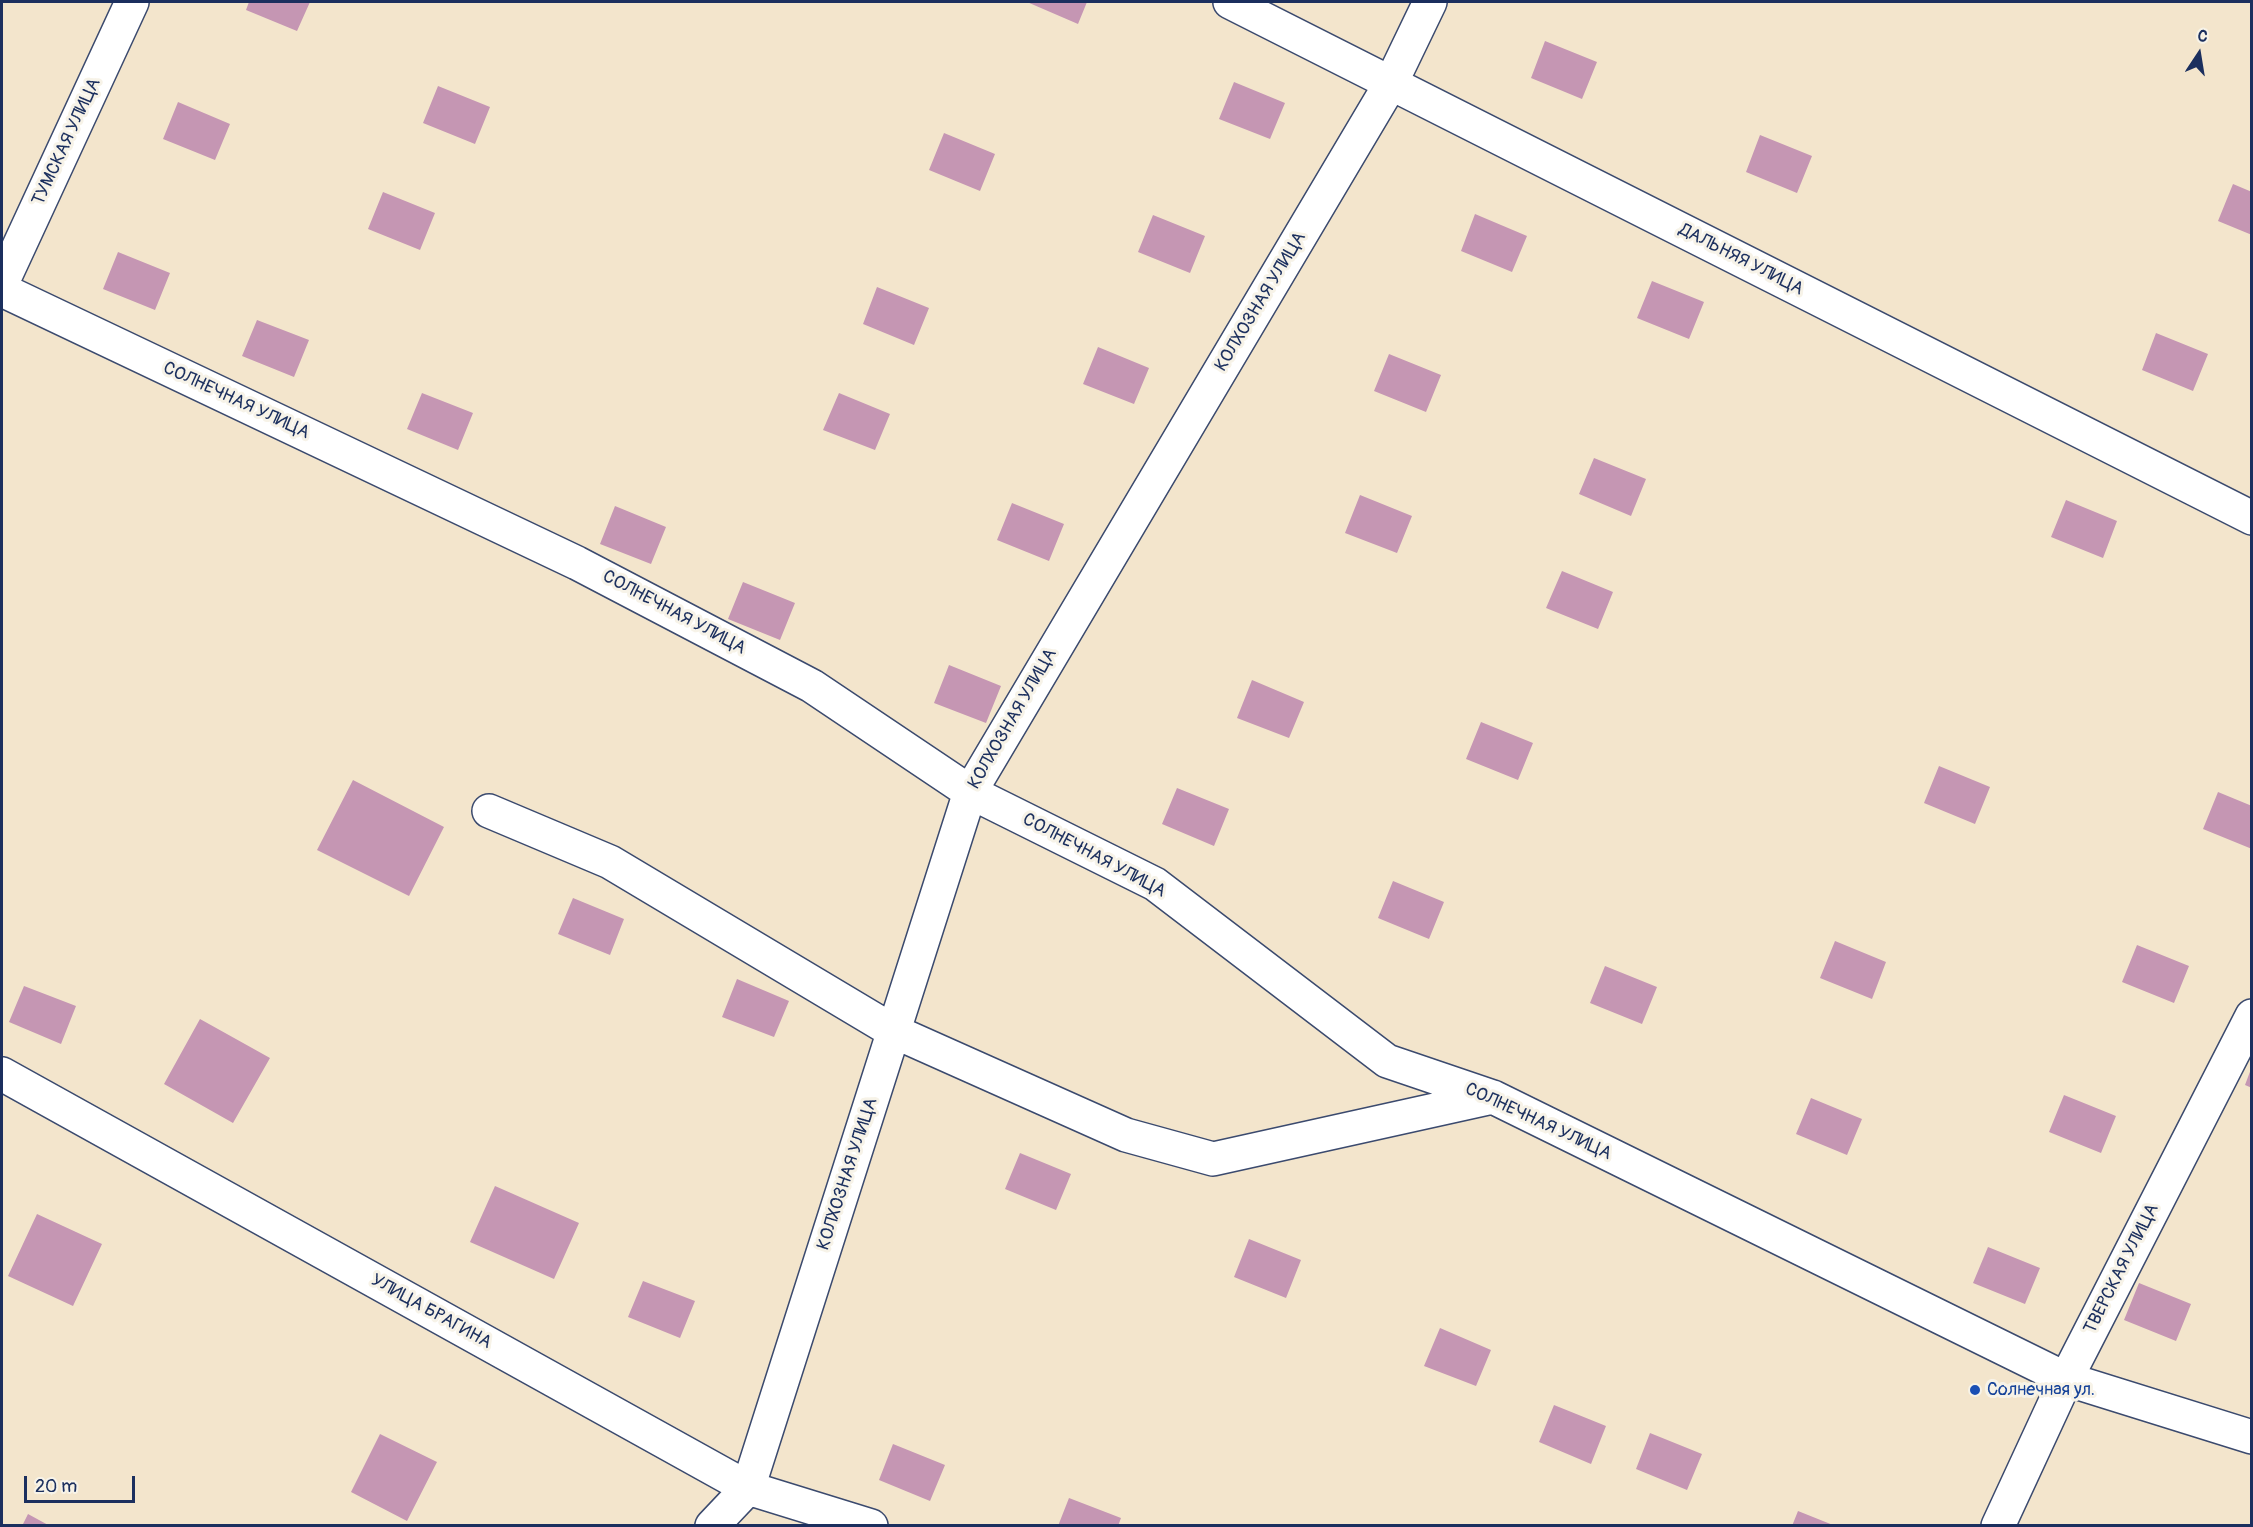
<!DOCTYPE html>
<meta charset="utf-8">
<style>
body{margin:0}
#map{position:relative;width:2253px;height:1527px;overflow:hidden;background:#f3e5cc;font-family:Pangolin,sans-serif}
canvas{display:block}
.frame{position:absolute;inset:0;border:3px solid #1b2f5e;pointer-events:none}
.north{position:absolute;left:2169px;top:24px;width:60px;height:60px;-webkit-text-stroke:4px #f7f3e8;paint-order:stroke;rotate:12deg;font-size:16px;font-weight:700;line-height:24px;text-align:center;color:#1b2f5e}
.north::after{content:'';display:block;margin:auto;width:21px;height:27px;background:#1b2f5e;clip-path:polygon(50% 0,100% 100%,50% 72%,0 100%)}
.scale{position:absolute;left:24px;top:1476px;width:111px;height:27px;box-sizing:border-box;border:3px solid #1b2f5e;border-top:0;padding-left:8px;font-size:18px;line-height:21px;white-space:nowrap;color:#1b2f5e;-webkit-text-stroke:4px #f7f3e8;paint-order:stroke}
</style>
<div id="map">
<canvas width="2253" height="1527"></canvas>
<div class="frame"></div>
<div class="north">С</div>
<div class="scale">20 m</div>
</div>
<script>
const ctx = document.querySelector('canvas').getContext('2d');
ctx.lineJoin = 'round';
function fill(path, color) { ctx.fillStyle = color; ctx.fill(path, 'evenodd'); }
const toPath = rows => new Path2D(rows.map(r => 'M' + r).join(''));
function stroke(path, color, width, dash) { ctx.strokeStyle = color; ctx.lineWidth = width; ctx.lineCap = dash ? 'butt' : 'round'; ctx.setLineDash(dash || []); ctx.stroke(path); }
function label(font, color, halo, rows, align = 'center') {
  ctx.font = font + ' Pangolin,sans-serif'; ctx.lineWidth = 6; ctx.setLineDash([]); ctx.textBaseline = 'middle'; ctx.strokeStyle = halo; ctx.fillStyle = color; for (const [text, x, y, turn = 0] of rows) {
    ctx.save(); ctx.translate(x, y); ctx.rotate((+turn || 0) * Math.PI / 180); ctx.textAlign = isNaN(turn) ? turn : align; if (halo) ctx.strokeText(text, 0, 0); ctx.fillText(text, 0, 0); ctx.restore();
  }
}
fill(toPath([
 [249,2,310,2,297,31,246,10],
 [1027,2,1087,2,1078,24],
 [1545,41,1597,62,1582,99,1531,78],
 [1234,82,1285,103,1270,139,1219,119],
 [438,86,490,107,475,144,423,123],
 [178,102,230,124,215,160,163,139],
 [944,133,995,154,980,191,929,170],
 [1760,135,1812,156,1797,193,1746,172],
 [2233,184,2252,192,2252,235,2218,221],
 [383,192,435,213,420,250,368,229],
 [1475,214,1527,236,1512,272,1461,251],
 [1153,215,1205,236,1190,273,1138,252],
 [118,252,170,273,155,310,103,289],
 [1652,281,1704,302,1689,339,1637,318],
 [877,287,929,308,914,345,863,324],
 [257,320,309,340,294,377,242,356],
 [2156,333,2208,354,2193,391,2142,370],
 [1098,347,1149,368,1134,404,1083,384],
 [1389,354,1441,375,1426,412,1374,391],
 [422,393,473,413,458,450,407,429],
 [839,393,890,414,875,450,823,430],
 [1594,458,1646,479,1631,516,1579,494],
 [1360,495,1412,516,1397,553,1345,533],
 [2066,500,2117,521,2103,558,2051,537],
 [1012,503,1064,524,1049,561,997,540],
 [615,506,666,527,651,564,600,544],
 [1562,571,1613,592,1598,629,1546,608],
 [743,582,795,603,780,640,728,619],
 [949,665,1001,686,986,723,934,703],
 [1252,680,1304,702,1289,738,1237,718],
 [1481,722,1533,743,1518,780,1466,759],
 [1939,766,1990,787,1975,824,1924,803],
 [353,780,444,827,409,896,317,850],
 [1177,788,1229,809,1214,846,1162,824],
 [2218,792,2252,806,2252,849,2203,829],
 [1393,881,1444,902,1429,939,1378,918],
 [573,898,624,919,610,955,558,934],
 [1835,941,1886,962,1872,999,1820,978],
 [2137,945,2189,966,2174,1003,2122,982],
 [1605,966,1657,987,1642,1024,1590,1003],
 [737,979,789,1001,774,1037,722,1017],
 [24,986,76,1006,61,1044,9,1022],
 [200,1019,270,1058,233,1123,164,1084],
 [2251,1069,2252,1069,2252,1088,2245,1085],
 [2064,1095,2116,1116,2101,1153,2049,1132],
 [1811,1098,1862,1119,1847,1155,1796,1134],
 [1020,1153,1071,1174,1056,1210,1005,1189],
 [495,1186,579,1223,554,1279,470,1242],
 [37,1214,102,1244,73,1306,8,1276],
 [1249,1239,1301,1260,1286,1298,1234,1277],
 [1988,1247,2040,1268,2025,1304,1973,1283],
 [643,1281,695,1301,680,1338,628,1317],
 [2139,1283,2191,1304,2176,1341,2124,1320],
 [1440,1328,1491,1350,1476,1386,1424,1366],
 [1554,1405,1606,1426,1591,1464,1539,1442],
 [1650,1433,1702,1454,1687,1490,1636,1469],
 [380,1434,437,1462,407,1521,351,1492],
 [893,1444,945,1465,930,1501,879,1480],
 [1069,1498,1121,1518,1118,1526,1058,1526],
 [1798,1511,1833,1525,1833,1526,1792,1526],
 [28,1514,50,1526,22,1526]
]), '#c596b3');
const street = toPath([
 [1230,2,2252,518],
 [2,283,132,2],
 [2,290,577,563,812,686,970,792,1155,884,1387,1061,1493,1097,2066,1379,2252,1437],
 [489,811,610,862,893,1031,1126,1135,1213,1159,1493,1097],
 [2,1074,748,1488,871,1526],
 [712,1526,748,1488,970,792,1391,83,1430,2],
 [1998,1526,2066,1379,2252,1016]
]);
stroke(street, '#3b4a6e', 36);
stroke(street, '#fff', 33);
for (const [x, y, r, color] of [
 [1975,1390,6,"#1a4fb4"]
]) { const dot = new Path2D(); dot.arc(x, y, r, 0, 2 * Math.PI); ctx.fillStyle = color; ctx.fill(dot); stroke(dot, '#f7f3e8', 2); }
label('18px', '#1b2f5e', '#f7f3e8', [
 ["ТУМСКАЯ УЛИЦА",67,142,-65],
 ["ДАЛЬНЯЯ УЛИЦА",1741,260,27],
 ["КОЛХОЗНАЯ УЛИЦА",1261,302,-59],
 ["СОЛНЕЧНАЯ УЛИЦА",236,401,25],
 ["СОЛНЕЧНАЯ УЛИЦА",674,613,28],
 ["КОЛХОЗНАЯ УЛИЦА",1013,719,-60],
 ["СОЛНЕЧНАЯ УЛИЦА",1094,856,28],
 ["СОЛНЕЧНАЯ УЛИЦА",1538,1122,25],
 ["КОЛХОЗНАЯ УЛИЦА",848,1174,-72],
 ["ТВЕРСКАЯ УЛИЦА",2122,1269,-63],
 ["УЛИЦА БРАГИНА",431,1312,29]
]);
label('18px', '#164399', '#f7f3e8', [
 ["Солнечная ул.",1987,1390]
], 'left');
</script>
